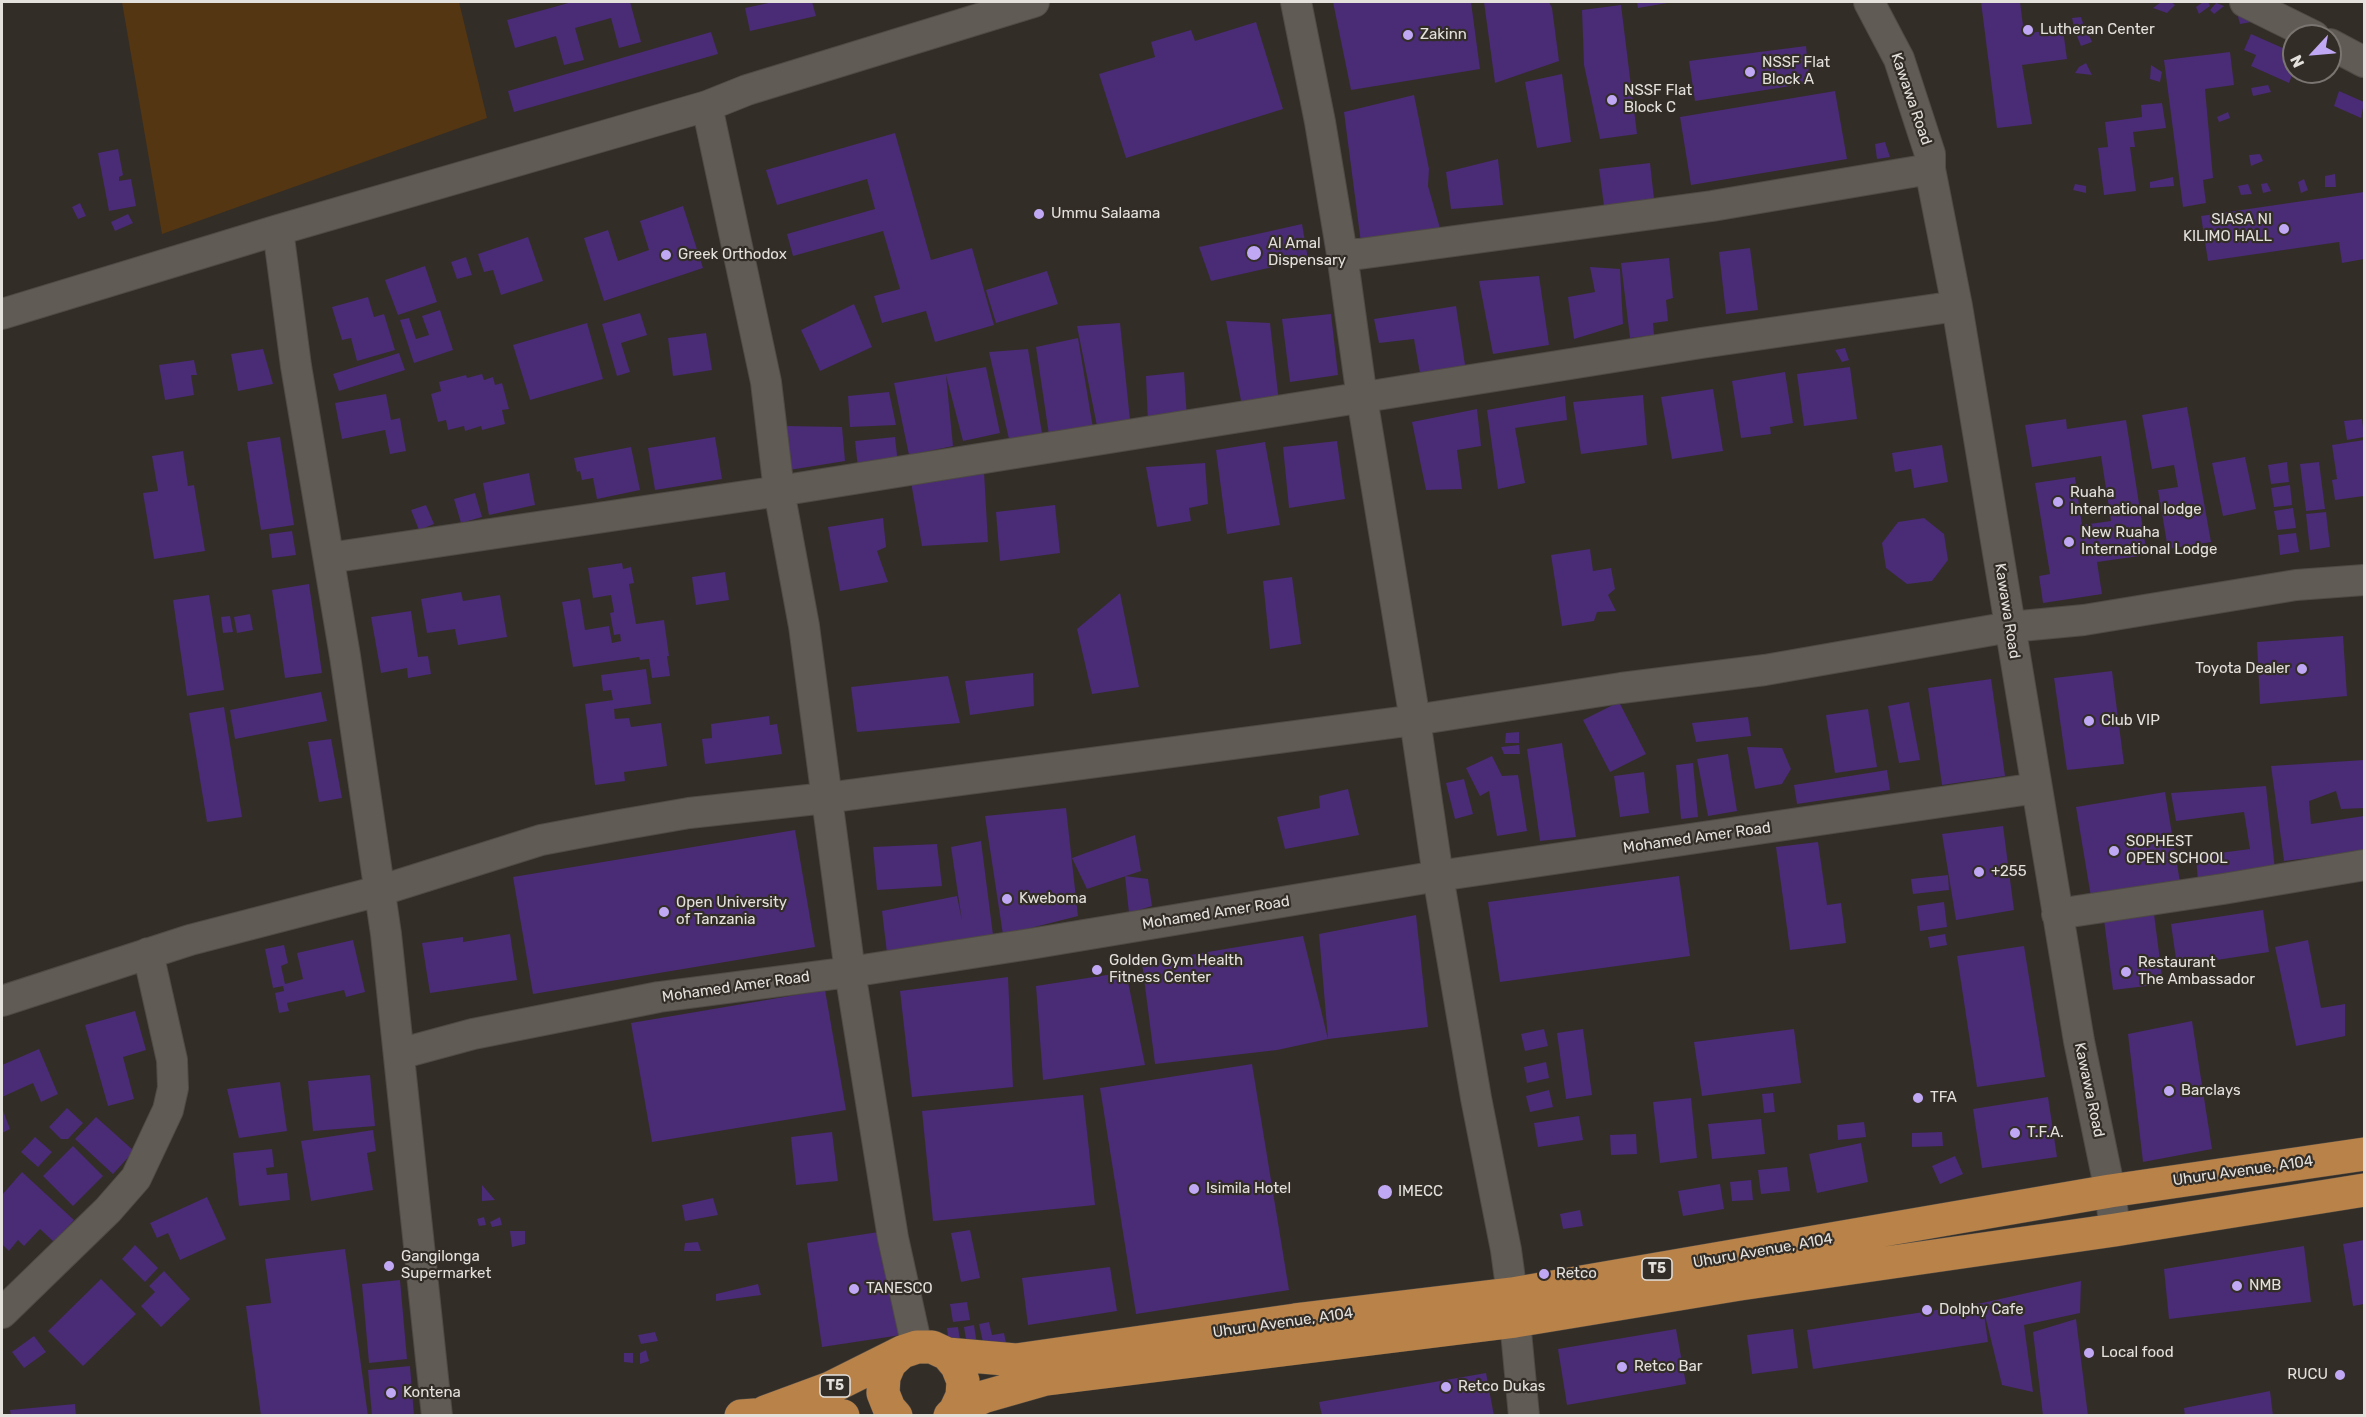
<!DOCTYPE html>
<style>
body{margin:0}
#map{position:relative;width:2366px;height:1417px;overflow:hidden;background:#332d27;font-family:Rubik,sans-serif}
canvas{display:block}
.frame{position:absolute;inset:0;border:3px solid #e4e1dd;pointer-events:none}
.north{position:absolute;left:2282px;top:24px;width:60px;height:60px;box-sizing:border-box;background:#332d27;border:2px solid #7a7570;border-radius:50%;rotate:244deg;font-size:16px;font-weight:700;line-height:24px;text-align:center;color:#e4e1dd}
.north::after{content:'';display:block;margin:auto;width:21px;height:27px;background:#c0a8f4;clip-path:polygon(50% 0,100% 100%,50% 72%,0 100%)}
</style>
<div id="map">
<canvas width="2366" height="1417"></canvas>
<div class="frame"></div>
<div class="north">N</div>
</div>
<script>
const ctx = document.querySelector('canvas').getContext('2d');
ctx.lineJoin = 'round';
function fill(path, color) { ctx.fillStyle = color; ctx.fill(path, 'evenodd'); }
const toPath = rows => new Path2D(rows.map(r => 'M' + r).join(''));
function stroke(path, color, width, dash) { ctx.strokeStyle = color; ctx.lineWidth = width; ctx.lineCap = dash ? 'butt' : 'round'; ctx.setLineDash(dash || []); ctx.stroke(path); }
function label(font, color, halo, rows, align = 'center') {
  ctx.font = font + ' Rubik,sans-serif'; ctx.lineWidth = 4.5; ctx.setLineDash([]); ctx.textBaseline = 'middle'; ctx.strokeStyle = halo; ctx.fillStyle = color; for (const [text, x, y, turn = 0] of rows) {
    ctx.save(); ctx.translate(x, y); ctx.rotate((+turn || 0) * Math.PI / 180); ctx.textAlign = isNaN(turn) ? turn : align; if (halo) ctx.strokeText(text, 0, 0); ctx.fillText(text, 0, 0); ctx.restore();
  }
}
fill(toPath([
 [122,2,459,2,487,118,162,234]
]), '#543613');
fill(toPath([
 [572,2,630,2,641,42,619,48,611,18,575,28,584,60,564,65,556,36,515,48,507,20],
 [773,2,812,2,816,16,750,31,745,8],
 [1333,2,1471,2,1480,69,1351,90],
 [1484,2,1549,2,1552,8,1559,61,1495,83],
 [1637,2,1667,2,1667,3,1638,8],
 [1981,2,2020,2,2024,33,2063,30,2067,59,2022,65,2032,124,1997,128],
 [2161,2,2171,2,2175,5,2167,13,2153,8],
 [2203,2,2208,2,2210,6,2199,14,2196,7],
 [2216,3,2224,6,2214,14,2210,10],
 [1621,5,1637,134,1600,139,1584,65,1582,10],
 [2245,12,2251,22,2240,24,2237,13],
 [2081,17,2085,29,2074,27,2072,18],
 [1256,22,1283,109,1126,158,1099,74,1155,57,1151,42,1191,30,1195,41],
 [2087,30,2092,42,2081,46,2076,34],
 [711,32,718,54,514,112,508,91],
 [2251,34,2294,53,2294,70,2289,83,2251,66,2256,55,2244,50],
 [1806,46,1810,83,1695,101,1689,61],
 [2230,52,2234,85,2205,89,2213,178,2203,180,2206,203,2183,207,2164,60],
 [2086,63,2092,75,2075,73,2079,67],
 [2151,65,2162,72,2160,82,2150,79],
 [1562,74,1571,142,1537,148,1525,82],
 [2268,85,2271,92,2253,96,2251,88],
 [1835,91,1847,159,1691,185,1680,117],
 [2339,91,2364,102,2361,118,2334,106],
 [1414,95,1429,169,1428,186,1442,235,1361,243,1344,112],
 [2162,103,2166,128,2133,132,2135,147,2130,147,2136,191,2104,195,2098,148,2108,147,2105,122,2142,117,2141,105],
 [2228,112,2230,118,2219,122,2217,117],
 [895,133,931,260,972,248,994,325,935,342,926,311,882,323,874,296,900,289,883,231,793,256,787,234,875,209,867,179,777,205,766,170],
 [1885,142,1890,157,1877,159,1875,144],
 [118,149,123,175,119,177,119,181,131,179,136,206,109,211,98,153],
 [2260,154,2263,161,2251,166,2249,155],
 [1498,159,1503,205,1451,209,1446,172],
 [1650,163,1654,199,1604,206,1599,169],
 [2335,174,2336,187,2325,187,2325,176],
 [2173,177,2174,186,2150,188,2150,182],
 [2304,179,2308,190,2301,193,2298,182],
 [2267,183,2271,191,2263,193,2261,184],
 [2075,184,2086,186,2086,193,2073,190],
 [2248,184,2252,194,2241,195,2238,186],
 [2364,192,2364,259,2342,263,2339,242,2208,261,2201,216],
 [80,203,86,216,78,219,72,207],
 [683,206,703,268,604,301,584,238,608,230,618,261,649,250,640,221],
 [128,214,133,223,115,231,111,222],
 [1302,224,1308,259,1211,281,1199,247],
 [528,237,543,281,501,295,493,270,484,272,478,254],
 [1750,248,1758,310,1726,314,1719,252],
 [466,257,472,275,457,279,451,262],
 [1669,258,1673,298,1666,300,1668,321,1653,323,1654,335,1630,338,1621,263],
 [425,266,437,302,398,315,385,280],
 [1590,267,1620,269,1623,324,1574,339,1568,297,1595,292],
 [1047,271,1058,304,996,323,986,290],
 [1539,276,1549,345,1493,354,1479,281],
 [368,297,374,317,384,314,395,350,357,361,351,338,342,340,332,307],
 [854,304,872,347,820,371,801,330],
 [1456,306,1466,371,1421,379,1414,339,1379,343,1374,319],
 [440,310,453,350,414,363,400,320,409,318,416,339,429,335,422,316],
 [640,313,647,335,621,343,630,372,617,376,602,324],
 [1331,314,1338,375,1290,382,1282,319],
 [1226,321,1270,323,1279,402,1242,406],
 [587,323,603,379,530,400,513,345],
 [1120,323,1130,420,1097,426,1077,326],
 [706,333,712,370,673,376,668,338],
 [1078,338,1093,428,1049,435,1036,347],
 [1845,348,1849,360,1842,362,1835,350],
 [263,349,273,384,238,391,231,354],
 [1028,349,1042,433,1009,439,989,352],
 [399,353,405,370,339,391,333,374],
 [194,360,197,375,191,375,194,395,165,400,159,365],
 [986,367,1000,433,963,441,946,375,953,446,909,455,894,383],
 [1850,367,1857,419,1804,426,1797,374],
 [1184,372,1187,418,1148,423,1146,376],
 [1785,372,1793,423,1770,427,1771,434,1741,438,1732,381],
 [482,374,484,380,493,377,495,385,502,383,509,409,502,410,505,424,482,430,481,426,465,431,464,426,448,430,446,420,438,422,431,394,441,391,439,382,466,375,467,378],
 [1713,389,1723,451,1672,459,1661,397],
 [889,392,896,425,850,427,848,396],
 [386,394,391,420,400,418,406,451,390,454,385,430,342,439,335,403],
 [1643,395,1647,445,1581,454,1573,402],
 [1565,396,1567,420,1515,428,1525,483,1498,489,1487,410],
 [2187,407,2211,542,2168,549,2158,490,2178,487,2174,465,2152,469,2142,415],
 [1477,409,1481,446,1457,450,1462,489,1426,490,1412,422],
 [2066,419,2067,429,2126,420,2147,555,2097,562,2102,594,2043,603,2039,576,2050,574,2035,483,2075,477,2082,525,2111,521,2101,456,2032,467,2025,425],
 [2362,419,2364,437,2347,440,2344,421],
 [787,426,842,427,845,461,789,470],
 [280,437,294,525,261,530,247,442],
 [715,437,722,479,655,490,648,448],
 [895,437,898,464,858,468,855,441],
 [2364,440,2364,496,2335,500,2332,480,2337,479,2332,445],
 [1337,441,1345,499,1289,508,1283,447],
 [1265,442,1280,525,1227,534,1216,450],
 [1942,445,1948,482,1914,488,1911,469,1895,472,1892,453],
 [631,447,640,490,597,499,593,478,582,480,580,471,577,472,574,458],
 [183,451,188,486,194,485,205,551,154,559,143,493,158,491,152,456],
 [2245,457,2256,509,2223,516,2212,463],
 [2287,462,2289,482,2271,484,2268,465],
 [2319,462,2325,509,2306,511,2300,464],
 [1205,463,1208,504,1189,508,1191,521,1157,527,1146,467],
 [984,472,988,542,922,546,911,482],
 [529,473,535,505,489,515,483,483],
 [2290,485,2292,505,2274,507,2271,488],
 [475,493,482,517,461,523,454,499],
 [426,505,434,524,419,530,411,510],
 [1055,505,1060,553,1000,561,996,512],
 [2293,508,2296,528,2277,530,2274,511],
 [2326,512,2330,547,2310,550,2306,514],
 [883,518,886,547,877,551,888,582,840,591,828,527],
 [1924,518,1944,534,1948,560,1932,581,1907,584,1886,568,1882,543,1898,522],
 [292,531,296,555,272,558,269,534],
 [2296,533,2299,552,2280,555,2278,535],
 [1590,549,1593,571,1611,568,1615,589,1608,595,1616,611,1597,612,1594,621,1562,626,1551,555],
 [622,563,623,569,631,567,634,583,629,584,636,624,664,620,669,656,667,656,670,676,652,678,649,659,640,660,639,657,573,667,562,602,580,599,585,630,609,626,612,643,621,641,620,634,614,635,610,613,614,612,611,595,593,598,588,568],
 [725,572,729,600,696,605,692,577],
 [1292,577,1301,644,1270,649,1263,581],
 [309,584,322,673,285,678,272,590],
 [461,592,463,601,500,595,507,637,458,645,455,629,427,633,421,599],
 [1120,593,1139,687,1092,694,1077,629],
 [209,595,224,690,187,696,173,600],
 [411,611,418,657,428,656,431,674,408,678,407,668,381,673,371,617],
 [250,614,253,630,237,633,234,617],
 [230,616,233,632,223,633,221,617],
 [2343,636,2347,696,2260,704,2257,642],
 [646,669,651,704,614,709,615,719,629,718,631,727,661,723,667,766,624,772,625,781,595,785,585,704,613,700,611,690,603,691,601,675],
 [2112,671,2124,764,2067,770,2054,678],
 [1033,673,1034,706,970,715,965,681],
 [948,676,960,723,857,732,851,687],
 [1991,679,2005,776,1942,785,1928,688],
 [321,692,327,721,235,739,230,710],
 [1619,702,1646,754,1610,772,1583,720],
 [1909,702,1920,760,1899,763,1888,706],
 [224,707,242,817,207,822,189,713],
 [1868,709,1877,767,1835,773,1826,715],
 [769,716,770,725,777,724,782,754,705,764,702,739,712,738,711,724],
 [1748,717,1751,736,1696,742,1692,723],
 [1519,732,1519,743,1505,743,1506,733],
 [331,739,342,798,319,802,308,742],
 [1562,743,1576,837,1540,841,1527,749],
 [1519,745,1520,754,1504,754,1501,747],
 [1747,747,1782,748,1791,769,1782,784,1755,789],
 [1728,754,1737,811,1708,816,1697,759],
 [1492,756,1502,776,1518,775,1527,831,1497,836,1489,791,1480,796,1466,768],
 [2364,760,2364,808,2341,809,2336,791,2309,801,2311,824,2364,816,2364,851,2284,861,2271,766],
 [1693,763,1698,817,1681,819,1676,765],
 [1887,770,1890,790,1797,804,1794,785],
 [1644,772,1649,813,1620,817,1614,776],
 [1464,779,1473,814,1455,819,1446,783],
 [2266,786,2275,870,2198,883,2196,856,2250,849,2244,812,2176,821,2171,793],
 [1348,789,1359,835,1285,849,1277,817,1320,808,1319,796],
 [2165,792,2180,882,2091,897,2076,807],
 [1066,808,1078,916,1003,935,985,816],
 [2003,826,2014,910,1956,920,1942,834],
 [795,830,815,947,533,994,513,877],
 [1135,835,1141,871,1087,889,1072,858],
 [981,841,993,935,887,953,882,911,957,896,962,921,951,847],
 [1818,842,1827,905,1841,903,1846,943,1790,950,1776,847],
 [937,844,942,886,877,890,873,847],
 [1948,875,1949,890,1913,894,1911,879],
 [1125,876,1148,879,1152,906,1129,913],
 [1679,876,1690,956,1500,982,1488,902],
 [1944,902,1947,927,1920,931,1917,906],
 [2263,910,2269,952,2177,966,2171,924],
 [2154,914,2163,984,2113,990,2104,920],
 [1416,915,1428,1027,1328,1039,1319,934],
 [510,934,517,980,430,993,422,943,463,937,463,942],
 [1945,934,1947,945,1930,948,1928,937],
 [1303,936,1328,1039,1277,1050,1155,1064,1142,963],
 [353,940,365,992,346,997,344,990,287,1003,289,1011,279,1013,275,993,284,991,283,986,273,988,265,949,284,945,288,963,281,966,285,984,303,979,297,953],
 [2308,940,2321,1008,2345,1004,2345,1036,2296,1046,2275,947],
 [2024,946,2045,1077,1977,1087,1957,956],
 [1126,972,1145,1065,1043,1080,1036,986],
 [1008,977,1013,1087,912,1097,900,991],
 [825,990,846,1110,652,1142,631,1023],
 [135,1011,146,1050,123,1057,134,1099,108,1106,85,1025],
 [2192,1021,2212,1149,2143,1162,2128,1034],
 [1544,1029,1548,1046,1525,1051,1521,1034],
 [1583,1029,1592,1095,1566,1099,1557,1033],
 [1794,1029,1801,1083,1702,1096,1694,1042],
 [39,1049,58,1094,41,1102,33,1083,2,1097,2,1065],
 [1546,1062,1549,1078,1527,1083,1524,1067],
 [1252,1064,1289,1290,1136,1314,1100,1088],
 [370,1075,375,1126,313,1131,308,1081],
 [280,1082,287,1131,239,1138,227,1089],
 [1549,1090,1553,1107,1530,1112,1526,1096],
 [1773,1093,1775,1112,1764,1113,1762,1094],
 [1083,1095,1095,1205,933,1221,922,1111],
 [2048,1097,2057,1157,1982,1168,1973,1109],
 [1691,1098,1697,1158,1660,1163,1653,1102],
 [2,1108,10,1129,2,1133],
 [67,1108,83,1123,68,1139,61,1139,49,1127],
 [1579,1116,1583,1140,1538,1147,1534,1123],
 [96,1117,134,1151,113,1174,75,1139],
 [1761,1119,1765,1154,1712,1159,1708,1124],
 [1864,1122,1866,1137,1838,1140,1837,1125],
 [373,1130,376,1151,367,1153,373,1190,311,1201,301,1141],
 [832,1132,838,1181,796,1185,791,1137],
 [1942,1132,1943,1146,1912,1147,1912,1133],
 [1636,1134,1637,1154,1611,1155,1610,1135],
 [35,1137,52,1152,38,1167,21,1152],
 [1861,1143,1868,1182,1817,1193,1809,1154],
 [73,1146,103,1176,73,1206,43,1176],
 [272,1149,274,1167,266,1168,267,1175,287,1173,290,1200,239,1206,233,1153],
 [1955,1156,1963,1174,1940,1184,1932,1166],
 [1787,1167,1790,1191,1761,1194,1758,1170],
 [22,1172,74,1220,54,1242,40,1229,24,1246,18,1240,9,1251,2,1244,2,1195],
 [1751,1180,1753,1200,1732,1201,1730,1182],
 [1720,1184,1724,1209,1683,1216,1678,1191],
 [482,1185,495,1200,482,1201],
 [207,1197,226,1239,180,1260,168,1233,157,1238,150,1223],
 [713,1198,718,1215,685,1221,682,1205],
 [1580,1210,1583,1226,1563,1229,1560,1214],
 [484,1217,486,1225,479,1226,477,1219],
 [500,1217,502,1225,492,1227,490,1222],
 [970,1230,980,1278,961,1282,951,1233],
 [510,1231,525,1231,525,1244,512,1247],
 [885,1231,901,1335,822,1347,807,1243],
 [2364,1240,2364,1304,2353,1306,2343,1244],
 [698,1242,701,1251,684,1251,685,1243],
 [135,1245,158,1268,145,1282,122,1259],
 [2304,1246,2311,1302,2169,1319,2164,1269],
 [345,1249,368,1416,261,1416,246,1306,271,1303,265,1259],
 [1110,1267,1117,1311,1028,1325,1022,1278],
 [164,1271,190,1299,161,1327,141,1306,155,1292,149,1286],
 [101,1279,136,1314,83,1366,48,1331],
 [400,1280,407,1359,369,1363,362,1284],
 [2081,1281,2080,1313,2024,1325,2033,1392,2002,1385,1983,1307,1988,1342,1813,1369,1807,1330,1982,1303],
 [758,1284,761,1295,716,1301,716,1294],
 [967,1302,970,1320,953,1322,950,1304],
 [2076,1319,2088,1416,2043,1416,2033,1332],
 [989,1322,992,1335,1004,1333,1006,1343,984,1347,979,1324],
 [974,1325,977,1345,967,1346,964,1327],
 [958,1327,961,1347,949,1345,947,1328],
 [1676,1329,1686,1384,1567,1405,1558,1349],
 [1793,1329,1798,1368,1752,1374,1747,1335],
 [655,1332,658,1341,641,1344,638,1335],
 [34,1336,46,1352,24,1368,12,1352],
 [646,1350,649,1361,640,1364,640,1353],
 [624,1353,633,1353,633,1363,624,1362],
 [410,1366,414,1416,372,1416,368,1370],
 [1486,1373,1494,1416,1322,1416,1319,1402],
 [2270,1391,2273,1416,2185,1416,2184,1408],
 [75,1404,76,1416,11,1416,10,1410]
]), '#492b76');
const minor = toPath([
 [1296,2,1320,122,1342,254,1362,398,1415,720,1438,876,1476,1098,1506,1250,1512,1294],
 [1869,2,1899,59,1930,154,1930,169,1957,306,2079,1041,2110,1191,2115,1230],
 [2245,2,2314,36],
 [2330,44,2364,62],
 [707,106,766,382,779,491,804,626,850,972,893,1238,917,1347],
 [278,230,296,366,345,656,386,934,437,1416],
 [1342,254,1359,254,1712,206,1930,169],
 [2,314,278,230,707,106,747,90,1034,2],
 [329,558,779,491,1701,343,1957,306],
 [2057,914,2223,889,2364,865],
 [2,1001,190,940,379,891,541,840,620,825,689,813,826,798,1415,720,1621,688,1765,670,2010,627,2084,620,2296,585,2364,580],
 [399,1054,473,1034,659,997,850,972,1030,944,1438,876,2037,788],
 [2,1313,108,1210,136,1178,168,1110,173,1088,172,1060,148,953],
 [1515,1321,1524,1416]
]);
const highway = toPath([
 [947,1354,1016,1360,1295,1320,1512,1294,2110,1191,2364,1154],
 [955,1411,983,1397,1046,1379,1515,1321,1740,1284,2115,1230,2364,1190],
 [765,1412,830,1388,900,1353],
 [741,1416,796,1412,843,1416],
 [896,1416,889,1408,883,1393,884,1377,890,1363,902,1352,917,1347,932,1347,947,1354,957,1366,963,1381,962,1396,955,1411,950,1416]
]);
stroke(minor, '#4f4a45', 32);
stroke(highway, '#4f4a45', 34);
stroke(minor, '#615b55', 30);
stroke(highway, '#b88249', 33);
for (const [x, y, r, color] of [
 [2028,30,6,"#c0a8f4"],
 [1408,35,6,"#c0a8f4"],
 [1750,72,6,"#c0a8f4"],
 [1612,100,6,"#c0a8f4"],
 [1039,214,6,"#c0a8f4"],
 [2284,229,6,"#c0a8f4"],
 [1254,253,8,"#c0a8f4"],
 [666,255,6,"#c0a8f4"],
 [2058,502,6,"#c0a8f4"],
 [2069,542,6,"#c0a8f4"],
 [2302,669,6,"#c0a8f4"],
 [2089,721,6,"#c0a8f4"],
 [2114,851,6,"#c0a8f4"],
 [1979,872,6,"#c0a8f4"],
 [1007,899,6,"#c0a8f4"],
 [664,912,6,"#c0a8f4"],
 [1097,970,6,"#c0a8f4"],
 [2126,972,6,"#c0a8f4"],
 [2169,1091,6,"#c0a8f4"],
 [1918,1098,6,"#c0a8f4"],
 [2015,1133,6,"#c0a8f4"],
 [1194,1189,6,"#c0a8f4"],
 [1385,1192,8,"#c0a8f4"],
 [389,1266,6,"#c0a8f4"],
 [1544,1274,6,"#c0a8f4"],
 [2237,1286,6,"#c0a8f4"],
 [854,1289,6,"#c0a8f4"],
 [1927,1310,6,"#c0a8f4"],
 [2089,1353,6,"#c0a8f4"],
 [1622,1367,6,"#c0a8f4"],
 [2340,1375,6,"#c0a8f4"],
 [1446,1387,6,"#c0a8f4"],
 [391,1393,6,"#c0a8f4"]
]) { const dot = new Path2D(); dot.arc(x, y, r, 0, 2 * Math.PI); ctx.fillStyle = color; ctx.fill(dot); stroke(dot, '#332d27', 2); }
for (const [x, y, w] of [
 [1657,1269,30],
 [835,1386,30]
]) { const box = new Path2D(); box.roundRect(x - w / 2, y - 11, w, 22, 4.5); ctx.fillStyle = '#332d27'; ctx.fill(box); stroke(box, '#e4e1dd', 1.5); }
label('bold 14px', '#e4e1dd', null, [
 ["T5",1657,1269],
 ["T5",835,1386]
]);
label('15px', '#e4e1dd', '#332d27', [
 ["Lutheran Center",2040,30],
 ["Zakinn",1420,35],
 ["NSSF Flat",1762,63],
 ["Block A",1762,80],
 ["NSSF Flat",1624,91],
 ["Block C",1624,108],
 ["Ummu Salaama",1051,214],
 ["SIASA NI",2272,220,"right"],
 ["KILIMO HALL",2272,237,"right"],
 ["Al Amal",1268,244],
 ["Dispensary",1268,261],
 ["Greek Orthodox",678,255],
 ["Ruaha",2070,493],
 ["International lodge",2070,510],
 ["New Ruaha",2081,533],
 ["International Lodge",2081,550],
 ["Toyota Dealer",2290,669,"right"],
 ["Club VIP",2101,721],
 ["SOPHEST",2126,842],
 ["OPEN SCHOOL",2126,859],
 ["+255",1991,872],
 ["Kweboma",1019,899],
 ["Open University",676,903],
 ["of Tanzania",676,920],
 ["Golden Gym Health",1109,961],
 ["Fitness Center",1109,978],
 ["Restaurant",2138,963],
 ["The Ambassador",2138,980],
 ["Barclays",2181,1091],
 ["TFA",1930,1098],
 ["T.F.A.",2027,1133],
 ["Isimila Hotel",1206,1189],
 ["IMECC",1398,1192],
 ["Gangilonga",401,1257],
 ["Supermarket",401,1274],
 ["Retco",1556,1274],
 ["NMB",2249,1286],
 ["TANESCO",866,1289],
 ["Dolphy Cafe",1939,1310],
 ["Local food",2101,1353],
 ["Retco Bar",1634,1367],
 ["RUCU",2328,1375,"right"],
 ["Retco Dukas",1458,1387],
 ["Kontena",403,1393]
], 'left');
label('15px', '#e4e1dd', '#332d27', [
 ["Kawawa Road",1911,99,71],
 ["Kawawa Road",2007,611,81],
 ["Mohamed Amer Road",1697,838,-8],
 ["Mohamed Amer Road",1216,913,-9],
 ["Mohamed Amer Road",736,987,-8],
 ["Kawawa Road",2089,1090,78],
 ["Uhuru Avenue, A104",2243,1171,-8],
 ["Uhuru Avenue, A104",1763,1251,-10],
 ["Uhuru Avenue, A104",1283,1323,-8]
]);
</script>
